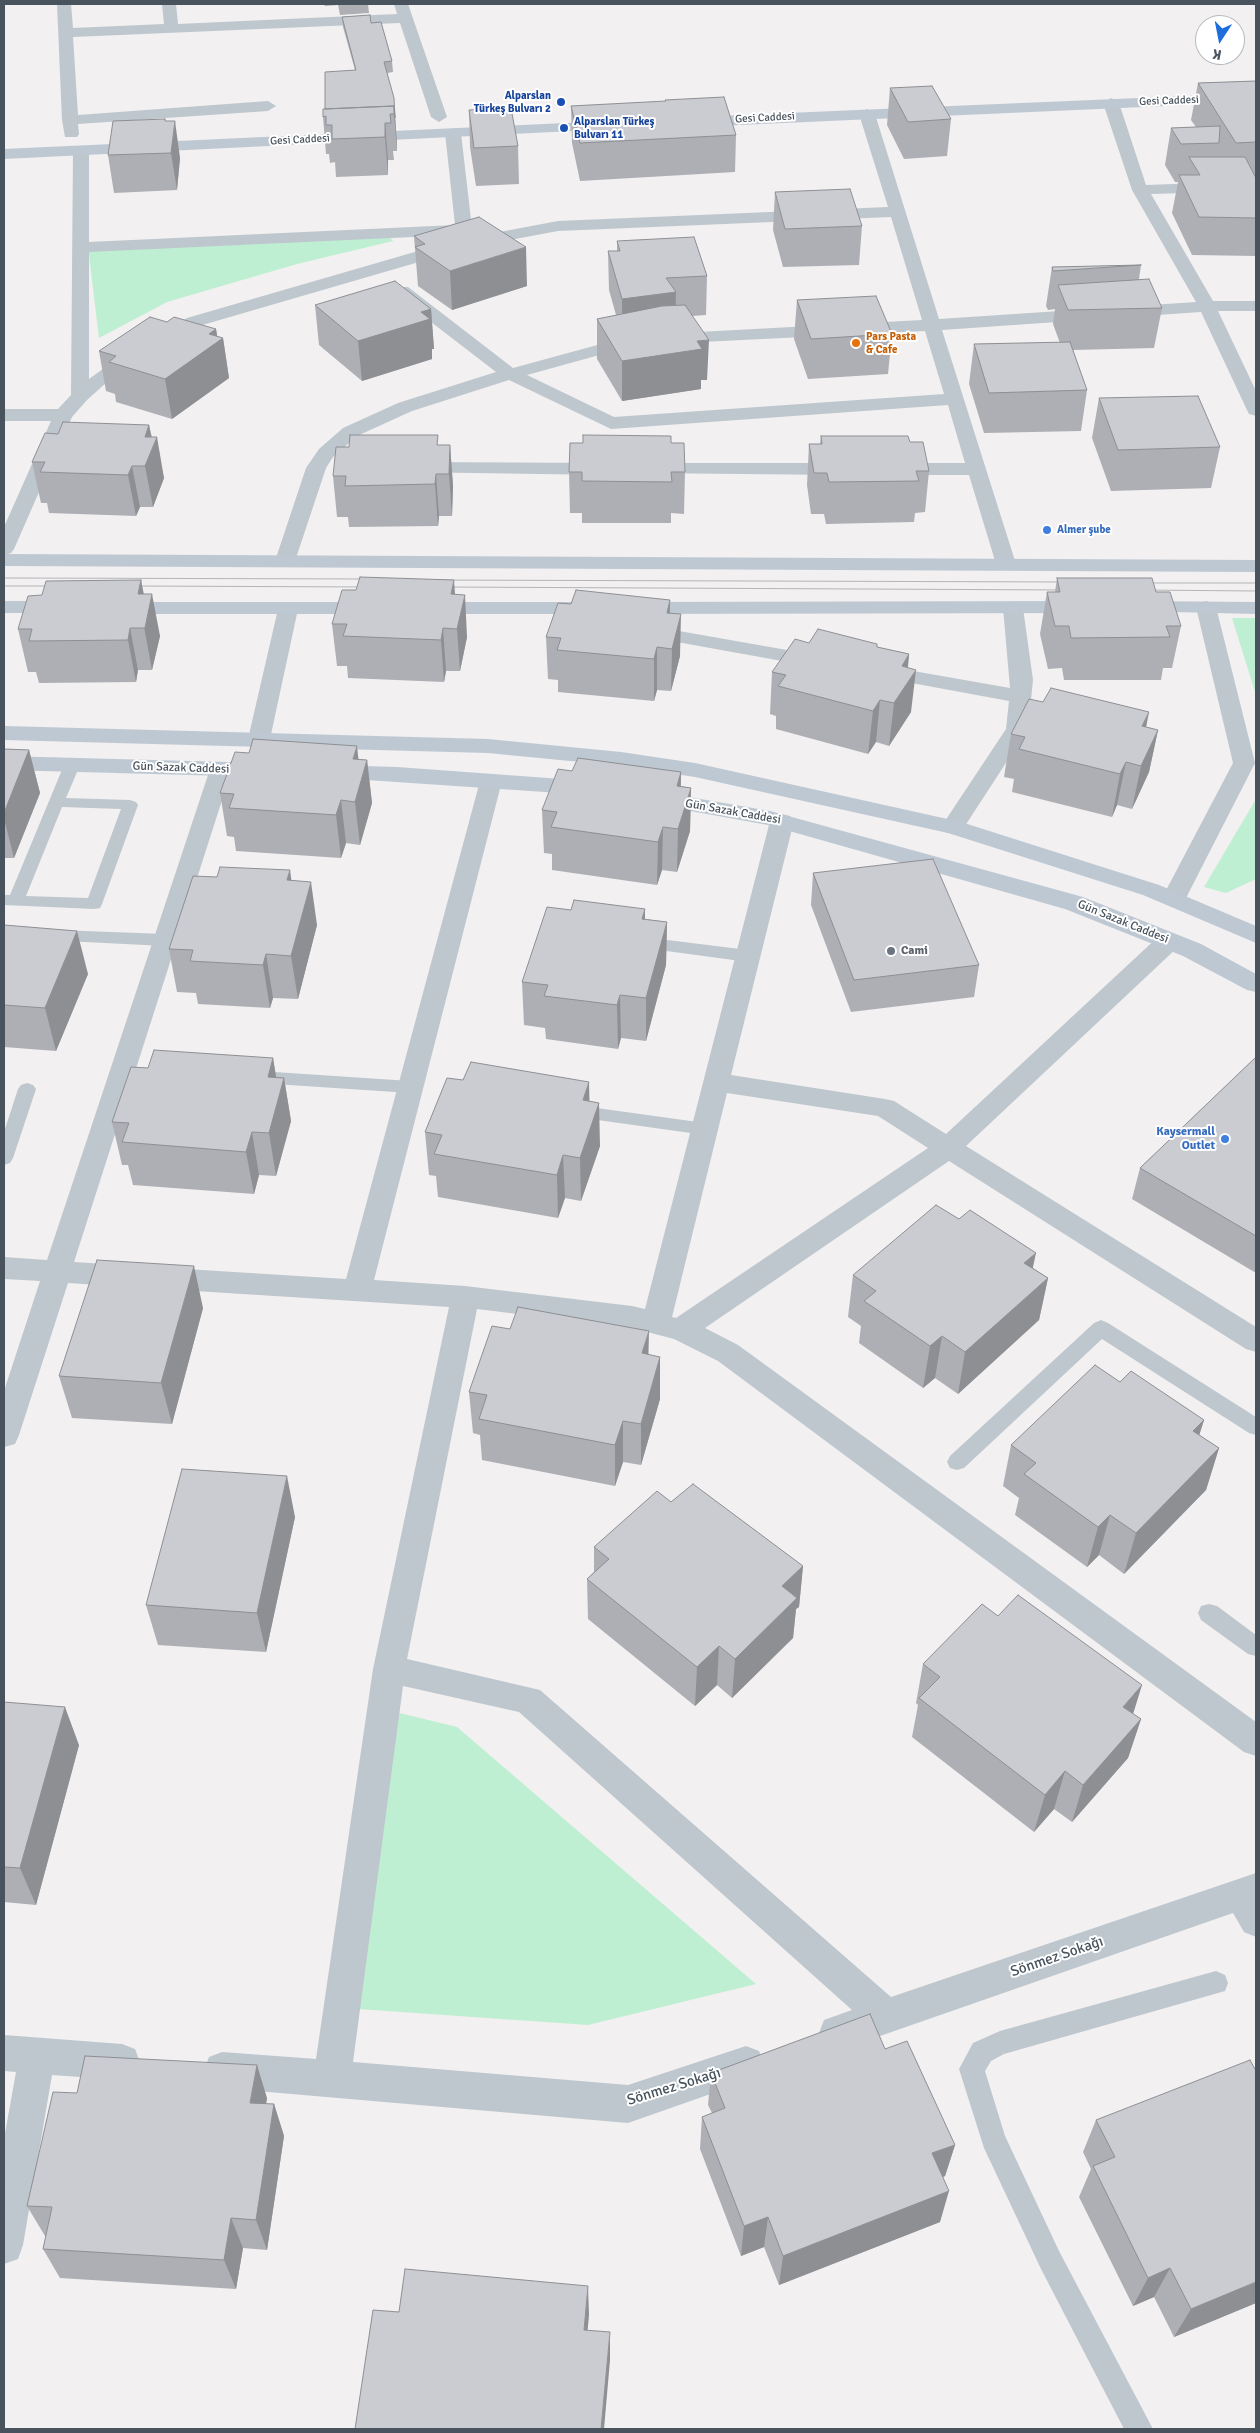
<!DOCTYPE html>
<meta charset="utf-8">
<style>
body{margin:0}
#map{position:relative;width:1260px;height:2433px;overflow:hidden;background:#f2f0f0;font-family:Signika,sans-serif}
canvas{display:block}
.frame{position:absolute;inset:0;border:5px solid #48535d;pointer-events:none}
.north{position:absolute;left:1195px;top:15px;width:50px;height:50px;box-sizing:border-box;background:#fff;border:1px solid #b6babe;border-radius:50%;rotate:191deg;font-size:14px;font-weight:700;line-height:20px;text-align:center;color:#48535d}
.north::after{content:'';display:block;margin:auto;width:18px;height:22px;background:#1c6edf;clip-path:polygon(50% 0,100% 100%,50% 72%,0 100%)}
</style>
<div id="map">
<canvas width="1260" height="2433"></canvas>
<div class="frame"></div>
<div class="north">K</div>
</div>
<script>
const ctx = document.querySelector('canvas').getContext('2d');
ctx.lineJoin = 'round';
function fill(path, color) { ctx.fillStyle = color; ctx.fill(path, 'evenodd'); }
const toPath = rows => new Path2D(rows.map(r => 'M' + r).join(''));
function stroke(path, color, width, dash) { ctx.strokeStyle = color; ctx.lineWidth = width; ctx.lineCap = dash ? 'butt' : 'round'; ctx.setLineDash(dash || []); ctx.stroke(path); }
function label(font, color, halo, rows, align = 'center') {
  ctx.font = font + ' Signika,sans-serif'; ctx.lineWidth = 4; ctx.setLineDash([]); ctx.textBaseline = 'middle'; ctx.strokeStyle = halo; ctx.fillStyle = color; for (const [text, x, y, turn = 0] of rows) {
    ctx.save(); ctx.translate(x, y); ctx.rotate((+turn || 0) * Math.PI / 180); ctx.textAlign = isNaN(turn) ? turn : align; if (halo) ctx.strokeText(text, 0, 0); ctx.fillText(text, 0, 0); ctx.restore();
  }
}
fill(toPath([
 [389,236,393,241,297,264,167,302,99,338,88,247],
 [1232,618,1256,618,1256,695],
 [1256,799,1256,879,1226,893,1204,887],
 [387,1710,457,1727,756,1984,588,2025,358,2009]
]), '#bfefd2');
fill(toPath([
 [72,760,80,765,66,798,130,800,136,802,138,805,102,904,100,908,94,909,4,905,4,895,10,895,64,765,72,760],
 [62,807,121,809,88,898,26,896,62,807],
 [4,928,165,934,171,936,173,940,171,944,165,946,4,938,4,928],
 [643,937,748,950,754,952,756,956,754,960,748,962,637,947,635,943,637,939,643,937],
 [259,1071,410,1081,416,1083,419,1087,416,1091,410,1093,259,1083,253,1081,250,1077,253,1073,259,1071],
 [27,1083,33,1085,36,1089,13,1158,10,1163,4,1165,4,1132,18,1089,21,1085,27,1083],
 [575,1105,705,1123,711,1124,714,1129,711,1134,705,1135,569,1116,566,1111,569,1106,575,1105],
 [1101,1320,1108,1323,1256,1417,1256,1435,1249,1433,1102,1339,964,1468,957,1470,950,1468,947,1462,950,1456,1094,1323,1101,1320],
 [1209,1604,1217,1606,1256,1635,1256,1656,1248,1654,1201,1620,1198,1613,1201,1606,1209,1604],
 [1216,1971,1225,1975,1228,1983,1225,1991,1004,2054,991,2061,985,2071,1005,2136,1059,2251,1153,2429,1124,2429,1041,2269,984,2148,959,2069,973,2043,1000,2031,1216,1971]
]), '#bec7ce');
fill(toPath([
 [57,4,71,4,73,28,164,24,162,4,176,4,178,24,397,14,394,4,408,4,447,117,439,122,431,117,400,23,73,37,78,115,268,101,276,106,268,111,78,124,79,134,77,137,65,137,62,120,57,4],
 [1111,98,1119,103,1146,185,1256,181,1256,191,1151,194,1213,301,1256,301,1256,311,1218,311,1256,391,1256,416,1249,414,1247,410,1201,312,942,330,1016,564,1013,568,1006,570,999,568,996,564,969,475,893,475,886,473,883,469,886,465,893,463,965,463,948,405,611,429,509,380,412,411,357,436,333,457,326,468,295,561,292,565,285,567,278,565,275,561,306,468,319,449,343,428,398,403,496,372,396,295,393,291,396,287,408,287,513,368,601,344,661,334,922,320,891,217,558,231,467,248,199,326,152,350,116,374,87,400,72,417,14,549,11,553,4,555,4,527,51,421,4,421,4,409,58,409,71,395,73,150,75,147,87,147,89,150,89,242,455,225,445,133,453,128,461,133,473,237,558,221,888,207,859,114,867,109,875,114,939,319,1196,302,1132,190,1103,103,1111,98],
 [456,235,456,240,187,318,140,342,89,379,89,252,456,235],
 [925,331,944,394,614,417,527,375,603,354,661,344,925,331],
 [415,462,607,463,614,465,617,469,614,473,607,475,408,472,405,468,408,464,415,462],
 [648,463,845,463,852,465,855,469,852,473,845,475,641,473,638,469,641,465,648,463],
 [1206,601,1213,603,1216,607,1255,763,1186,898,1182,904,1174,906,1166,904,1162,898,1233,763,1196,607,1199,603,1206,601],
 [1013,602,1020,604,1023,608,1033,680,1028,729,961,832,953,834,945,832,941,827,1006,729,1009,701,879,677,871,676,868,671,871,666,879,665,1010,688,1003,608,1006,604,1013,602],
 [288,603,295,605,298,609,270,739,267,744,259,746,251,744,248,739,278,609,281,605,288,603],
 [645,625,821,656,829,657,832,662,829,667,821,668,638,635,634,631,638,627,645,625],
 [221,762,229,764,232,769,74,1262,346,1279,480,781,483,776,491,774,499,776,502,781,374,1280,465,1286,632,1306,645,1309,770,821,774,816,782,814,790,816,794,821,731,1075,885,1099,894,1101,946,1134,1160,935,1169,933,1178,935,1181,941,1178,947,966,1146,1256,1327,1256,1352,1246,1349,949,1161,705,1328,738,1345,1256,1722,1256,1756,1244,1752,718,1361,674,1339,632,1328,477,1309,407,1659,540,1690,891,1997,1256,1873,1256,1937,1244,1932,1233,1913,837,2051,824,2046,819,2033,824,2020,852,2010,519,1712,403,1686,353,2062,628,2085,746,2046,759,2051,764,2064,759,2077,628,2123,222,2088,209,2083,204,2070,209,2057,222,2052,316,2059,373,1669,449,1307,68,1283,19,1435,15,1444,4,1447,4,1391,40,1281,4,1279,4,1257,47,1260,210,769,213,764,221,762],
 [727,1093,878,1116,928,1148,676,1318,672,1317,727,1093],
 [4,2035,122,2044,135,2049,140,2062,135,2075,122,2080,52,2075,23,2245,18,2259,4,2264,4,2139,16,2072,4,2071,4,2035]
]), '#bec7ce');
fill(toPath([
 [1256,93,1256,102,694,127,686,122,694,117,1256,93],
 [609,121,617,126,614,129,4,159,4,149,609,121],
 [4,554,1256,560,1256,572,4,566,4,554],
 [4,601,62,601,69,603,72,607,69,611,62,613,4,613,4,601],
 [1082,601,1089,603,1092,607,1089,611,1082,613,633,614,626,612,623,608,626,604,633,602,1082,601],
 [1138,601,1256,602,1256,614,1131,611,1128,607,1131,603,1138,601],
 [118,602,375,602,382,604,385,608,382,612,375,614,118,614,111,612,108,608,111,604,118,602],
 [428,602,592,602,599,604,602,608,599,612,592,614,428,614,421,612,418,608,421,604,428,602],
 [4,726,488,739,621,752,695,763,961,822,1159,885,1256,926,1256,943,1143,895,948,833,695,777,621,766,488,753,4,740,4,726],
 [4,756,265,763,273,765,276,770,273,775,265,777,4,770,4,756],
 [330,765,397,767,589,781,597,783,600,788,597,793,589,795,322,777,319,772,322,767,330,765],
 [654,791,770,811,1083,897,1201,944,1256,974,1256,992,1247,990,1183,956,1065,909,768,825,646,803,643,798,646,793,654,791]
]), '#bec8d3');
stroke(toPath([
 [4,578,374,579],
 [421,580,1071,582],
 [1139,583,1256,583],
 [4,586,59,586],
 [129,586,371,587],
 [441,587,1069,590],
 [1141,590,1256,591]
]), '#b2b5ba', 1);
fill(toPath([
 [324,4,368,4,369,13,340,15,338,5,325,6],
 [342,17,371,23,392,61,393,72,387,73,395,109,397,151,393,151,394,160,388,160,388,175,336,177,335,162,330,163,329,154,326,154,323,117,325,109,355,70,343,27],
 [1256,81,1256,256,1192,255,1172,213,1178,182,1175,182,1165,165,1171,128,1196,127,1191,120,1198,83],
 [890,88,951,119,947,156,904,159,887,125],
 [571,106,736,135,735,172,580,181,572,143],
 [469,110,518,146,519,184,476,186,470,147],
 [166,121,180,158,177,190,114,193,108,155],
 [775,192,862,226,859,265,783,267,773,230],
 [414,236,527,286,452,310,418,286],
 [617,241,707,276,706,315,692,316,707,380,701,380,701,389,622,401,597,359,597,319,616,315,609,290,608,251,617,251],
 [1141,265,1139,279,1162,308,1154,348,1073,350,1087,390,1081,431,984,433,969,384,974,344,1060,343,1053,324,1055,309,1048,310,1046,306,1052,267],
 [797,300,892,334,888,374,808,379,794,339],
 [315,305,431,309,434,349,432,349,432,359,362,381,319,345],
 [167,322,216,329,217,336,223,338,229,378,172,419,116,402,115,394,106,391,99,351],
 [1099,398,1220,447,1211,488,1111,491,1092,438],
 [149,425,152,437,164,478,153,507,140,507,136,516,49,513,47,503,41,503,32,462,58,434],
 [821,436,910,442,929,471,925,512,915,513,914,522,826,524,824,514,811,514,807,485,809,444,820,444],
 [671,443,685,472,684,514,671,513,671,523,582,523,582,513,570,513,569,472],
 [450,445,453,486,452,516,439,516,438,526,349,527,348,517,337,517,333,476],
 [1057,578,1156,592,1181,626,1172,668,1163,668,1161,680,1064,680,1062,668,1048,669,1040,634,1047,592,1055,592],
 [141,580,144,594,160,636,152,670,138,670,136,682,39,683,36,672,28,672,18,629,42,595],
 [455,594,467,637,460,671,446,671,444,682,348,678,347,666,337,666,332,624],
 [670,600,670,613,680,656,671,691,657,690,654,701,558,692,558,680,548,679,546,637,571,604],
 [809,643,877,647,909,654,908,668,911,712,889,746,876,742,868,754,776,729,776,716,770,714,772,672],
 [1146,727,1158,730,1149,772,1132,809,1117,805,1112,817,1012,792,1014,779,1004,777,1011,734],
 [4,749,29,750,40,793,14,858,4,858],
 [359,760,367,760,372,803,360,845,346,843,341,858,236,851,234,837,227,836,220,793],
 [572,771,681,772,681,786,691,788,690,831,677,872,662,870,657,885,552,870,552,854,544,853,542,810],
 [813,873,979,965,974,997,851,1012,811,905],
 [291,880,317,925,298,999,273,998,270,1008,198,1004,196,993,177,992,169,949],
 [645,909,645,919,667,922,666,965,646,1041,621,1038,618,1049,546,1039,545,1028,524,1025,522,982,571,910],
 [4,925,88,974,56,1051,4,1047],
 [1256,1057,1256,1273,1132,1199,1140,1168],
 [273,1058,276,1077,284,1078,291,1121,276,1176,259,1175,254,1194,133,1185,128,1165,122,1165,112,1122,148,1068],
 [589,1101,600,1146,581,1201,565,1198,558,1218,438,1197,436,1176,429,1175,425,1132],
 [1033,1268,1048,1278,1039,1320,958,1394,935,1378,923,1388,859,1343,861,1326,848,1317,853,1275],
 [203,1308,172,1424,72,1418,59,1376],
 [648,1355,660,1357,660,1399,641,1465,623,1462,615,1486,482,1460,480,1435,473,1433,469,1392],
 [1120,1382,1204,1420,1199,1435,1219,1448,1206,1490,1124,1574,1099,1555,1087,1567,1015,1515,1019,1498,1003,1486,1011,1445],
 [671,1502,803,1566,799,1607,796,1609,793,1638,732,1698,717,1685,695,1706,588,1619,587,1579,594,1572,594,1547],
 [295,1517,266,1652,158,1645,146,1605],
 [923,1664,1133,1714,1141,1719,1128,1758,1072,1822,1054,1809,1034,1832,912,1737,918,1705,916,1703],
 [4,1702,79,1745,36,1905,4,1902],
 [885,2049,955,2145,945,2176,943,2177,940,2222,779,2285,764,2247,741,2256,700,2149,702,2117,712,2113,708,2105,711,2073],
 [77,2093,267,2098,266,2104,274,2104,284,2136,267,2250,243,2248,236,2289,60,2278,43,2249,46,2236,45,2236,27,2206],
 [1096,2120,1256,2303,1174,2337,1154,2297,1133,2306,1079,2197,1091,2169,1083,2152]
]), '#aeafb5');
fill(toPath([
 [394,106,397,143,397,151,394,114],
 [175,121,180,158,177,190,171,153],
 [385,123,388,160,388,175,385,137],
 [526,247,527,286,452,310,450,271],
 [676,292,675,331,622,339,622,299],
 [431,309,434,349,432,349,432,359,362,381,358,341,421,312],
 [216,329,218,341,223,338,229,378,172,419,165,379,209,334],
 [709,340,707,380,701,380,701,389,622,401,622,361,697,341],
 [149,425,153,447,157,437,164,478,153,507,145,466,145,437],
 [450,445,453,486,452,516,449,474],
 [132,466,140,507,136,516,128,475],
 [436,474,439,516,438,526,435,484],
 [141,580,147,615,152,594,160,636,152,670,138,594],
 [454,580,457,622,451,594],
 [465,595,467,637,460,671,457,629],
 [670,600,669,643,667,613],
 [681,614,680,656,671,691,672,649],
 [130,628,138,670,136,682,128,640],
 [443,628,446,671,444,682,441,640],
 [657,647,657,690,654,701,654,659],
 [909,654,906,685,916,670,911,712,889,746,894,703,902,666],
 [880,700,876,742,868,754,873,711],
 [1149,712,1141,754,1142,726],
 [1158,730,1149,772,1132,809,1141,766],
 [357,746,361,782,367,760,372,803,360,845,355,802,353,759],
 [29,750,40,793,14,858,4,818,4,813],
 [1126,762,1117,805,1112,817,1120,774],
 [681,772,680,815,677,786],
 [691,788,690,831,677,872,678,829],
 [341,800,346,843,341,858,336,815],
 [663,827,662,870,657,885,658,842],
 [290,870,296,914,287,880],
 [311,882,317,925,298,999,291,956],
 [645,909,645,952,642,919],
 [667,922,666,965,646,1041,646,998],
 [77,931,88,974,56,1051,45,1008],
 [266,954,273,998,270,1008,263,965],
 [620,995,621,1038,618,1049,617,1005],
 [273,1058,279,1095,284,1078,291,1121,276,1176,269,1133,268,1077],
 [589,1082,590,1125,583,1100],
 [599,1103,600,1146,581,1201,580,1158],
 [252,1132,259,1175,254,1194,246,1152],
 [563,1155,565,1198,558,1218,557,1175],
 [1036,1253,1027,1295,1024,1263],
 [194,1266,203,1308,172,1424,161,1383],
 [1048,1278,1039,1320,958,1394,965,1352],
 [649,1331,648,1373,642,1353],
 [942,1336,935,1378,923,1388,930,1346],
 [660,1357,660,1399,641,1465,641,1424],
 [1204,1420,1191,1461,1193,1431],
 [623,1421,623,1462,615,1486,615,1445],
 [1219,1448,1206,1490,1124,1574,1136,1533],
 [287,1476,295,1517,266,1652,257,1613],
 [1110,1515,1099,1555,1087,1567,1098,1527],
 [803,1566,799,1607,796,1609,793,1638,732,1698,735,1659,782,1586],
 [719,1646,717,1685,695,1706,697,1667],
 [1142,1685,1130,1724,1123,1707],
 [65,1707,79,1745,36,1905,20,1868],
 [1141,1719,1128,1758,1072,1822,1083,1785],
 [1065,1771,1054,1809,1034,1832,1045,1795],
 [257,2065,267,2098,261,2135,250,2103],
 [274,2104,284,2136,267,2250,256,2220],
 [955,2145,945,2176,924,2184,932,2153],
 [949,2191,940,2222,779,2285,783,2256],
 [768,2217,764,2247,741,2256,744,2226],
 [231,2218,243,2248,236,2289,224,2260],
 [1170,2268,1154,2297,1133,2306,1148,2278],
 [1256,2282,1256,2303,1174,2337,1191,2309],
 [588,2286,589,2315,585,2358,584,2330],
 [610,2332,610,2360,604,2429,601,2429]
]), '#8d8f93');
const building = toPath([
 [370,15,371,23,381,22,392,61,384,62,394,98,395,118,394,106,325,109,325,72,356,70,342,17,370,15],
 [1256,81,1256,142,1236,143,1198,83,1256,81],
 [932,86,951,119,908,122,890,88,932,86],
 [724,97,736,135,580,143,571,106,666,101,665,100,724,97],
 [394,106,394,114,390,114,391,123,385,123,385,137,332,139,332,125,326,125,326,116,323,117,323,109,394,106],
 [511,108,518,146,474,148,469,110,511,108],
 [165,119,165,121,175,121,171,153,108,155,113,121,165,119],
 [1220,126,1219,143,1181,144,1171,128,1220,126],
 [1189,157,1245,157,1256,178,1256,218,1199,217,1179,175,1200,175,1189,157],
 [850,189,862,226,785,229,775,192,850,189],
 [479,217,526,247,450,271,415,247,425,244,414,236,479,217],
 [694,237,707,276,666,278,676,292,622,299,608,251,620,251,617,241,694,237],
 [1141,265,1053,271,1052,267,1141,265],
 [1149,279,1162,308,1068,310,1058,285,1149,279],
 [395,281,431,309,421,312,430,319,358,341,315,305,395,281],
 [876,296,892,334,811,339,797,300,876,296],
 [685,305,709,340,697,341,702,349,622,361,597,319,662,306,685,305],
 [150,317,167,322,174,317,216,329,209,334,223,338,165,379,109,362,116,356,99,351,150,317],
 [1070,342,1087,390,989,393,974,344,1070,342],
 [1198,396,1220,447,1118,450,1099,398,1198,396],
 [63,422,149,425,145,437,157,437,145,466,132,466,128,475,40,472,45,462,32,462,45,433,58,434,63,422],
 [350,435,438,435,437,445,450,445,449,474,436,474,435,484,345,486,346,476,333,476,336,447,349,447,350,435],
 [583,435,671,436,671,443,684,443,685,472,671,472,672,482,582,481,582,472,569,472,570,443,583,443,583,435],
 [821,436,908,436,910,442,923,442,929,471,916,471,919,481,829,482,827,473,814,473,809,444,822,444,821,436],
 [360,577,454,580,451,594,465,595,457,629,443,628,441,640,343,636,347,624,332,624,342,590,356,590,360,577],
 [1057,578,1152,578,1156,592,1170,592,1181,626,1166,626,1170,637,1071,638,1069,626,1055,626,1047,592,1060,592,1057,578],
 [141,580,138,594,152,594,145,628,130,628,128,640,29,641,32,629,18,629,28,596,42,595,46,581,141,580],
 [576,590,670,600,667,613,681,614,672,649,657,647,654,659,557,650,561,638,546,637,558,603,571,604,576,590],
 [818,629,877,644,877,647,909,654,902,666,916,670,894,703,880,700,873,711,778,686,786,675,772,672,795,639,809,643,818,629],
 [1051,688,1149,712,1142,726,1158,730,1141,766,1126,762,1120,774,1019,749,1025,737,1011,734,1029,699,1043,702,1051,688],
 [253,739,357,746,353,759,367,760,355,802,341,800,336,815,229,808,234,794,220,793,235,752,249,753,253,739],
 [4,749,29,750,4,813,4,749],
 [578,758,681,772,677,786,691,788,678,829,663,827,658,842,551,827,557,812,542,810,558,769,572,771,578,758],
 [933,859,979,965,854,980,813,873,933,859],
 [220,867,290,870,287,880,311,882,291,956,266,954,263,965,190,961,193,950,169,949,193,876,217,877,220,867],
 [574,900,645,909,642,919,667,922,646,998,620,995,617,1005,544,996,548,985,522,982,547,907,571,910,574,900],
 [4,925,77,931,45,1008,4,1005,4,925],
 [154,1050,273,1058,268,1077,284,1078,269,1133,252,1132,246,1152,122,1142,129,1123,112,1122,131,1067,148,1068,154,1050],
 [1256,1057,1256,1236,1140,1168,1256,1057],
 [471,1062,589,1082,583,1100,599,1103,580,1158,563,1155,557,1175,434,1154,442,1135,425,1132,447,1078,463,1080,471,1062],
 [936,1205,959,1219,970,1210,1036,1253,1024,1263,1048,1278,965,1352,942,1336,930,1346,864,1301,876,1291,853,1275,936,1205],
 [97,1260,194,1266,161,1383,59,1376,97,1260],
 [518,1307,649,1331,642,1353,660,1357,641,1424,623,1421,615,1445,479,1419,487,1395,469,1392,492,1326,510,1329,518,1307],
 [1095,1365,1120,1382,1131,1371,1204,1420,1193,1431,1219,1448,1136,1533,1110,1515,1098,1527,1024,1474,1036,1463,1011,1445,1095,1365],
 [182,1469,287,1476,257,1613,146,1605,182,1469],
 [693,1484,803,1566,782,1586,797,1598,735,1659,719,1646,697,1667,587,1579,609,1559,594,1547,657,1491,671,1502,693,1484],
 [1018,1595,1142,1685,1123,1707,1141,1719,1083,1785,1065,1771,1045,1795,919,1698,940,1677,923,1664,982,1604,998,1616,1018,1595],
 [4,1702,65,1707,20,1868,4,1867,4,1702],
 [870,2014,885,2049,907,2041,955,2145,932,2153,949,2191,783,2256,768,2217,744,2226,702,2117,725,2108,711,2073,870,2014],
 [85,2056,257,2065,250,2103,274,2104,256,2220,231,2218,224,2260,43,2249,52,2207,27,2206,53,2092,77,2093,85,2056],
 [1250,2060,1256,2071,1256,2282,1191,2309,1170,2268,1148,2278,1093,2166,1115,2157,1096,2120,1250,2060],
 [405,2269,588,2286,584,2330,610,2332,601,2429,355,2429,373,2310,399,2312,405,2269]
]);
fill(building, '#caccd2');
stroke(building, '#8d8f93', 1);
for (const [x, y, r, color] of [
 [561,102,5,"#1a4fb4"],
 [564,128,5,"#1a4fb4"],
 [856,343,5,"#e8710a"],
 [1047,530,5,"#3f7fe0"],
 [891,951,5,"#6b7280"],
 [1225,1139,5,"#3f7fe0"]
]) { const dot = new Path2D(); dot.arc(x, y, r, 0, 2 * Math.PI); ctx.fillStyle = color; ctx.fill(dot); stroke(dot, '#fff', 2); }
label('bold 11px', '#164399', '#fff', [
 ["Alparslan",551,96],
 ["Türkeş Bulvarı 2",551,109],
 ["Alparslan Türkeş",574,122,"left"],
 ["Bulvarı 11",574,135,"left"]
], 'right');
label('11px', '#48535d', '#fff', [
 ["Gesi Caddesi",1169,101,-2],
 ["Gesi Caddesi",765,118,-3],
 ["Gesi Caddesi",300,140,-3]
]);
label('bold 11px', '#c56008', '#fff', [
 ["Pars Pasta",866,337],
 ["& Cafe",866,350]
], 'left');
label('bold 11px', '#366cbe', '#fff', [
 ["Almer şube",1057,530]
], 'left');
label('12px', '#48535d', '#fff', [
 ["Gün Sazak Caddesi",181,768,2],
 ["Gün Sazak Caddesi",733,812,10],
 ["Gün Sazak Caddesi",1123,922,22]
]);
label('bold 12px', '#5b616d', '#fff', [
 ["Cami",901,951]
], 'left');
label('bold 12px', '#366cbe', '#fff', [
 ["Kaysermall",1215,1132],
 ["Outlet",1215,1146]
], 'right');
label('15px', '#48535d', '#fff', [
 ["Sönmez Sokağı",1057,1957,-19],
 ["Sönmez Sokağı",674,2087,-17]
]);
</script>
